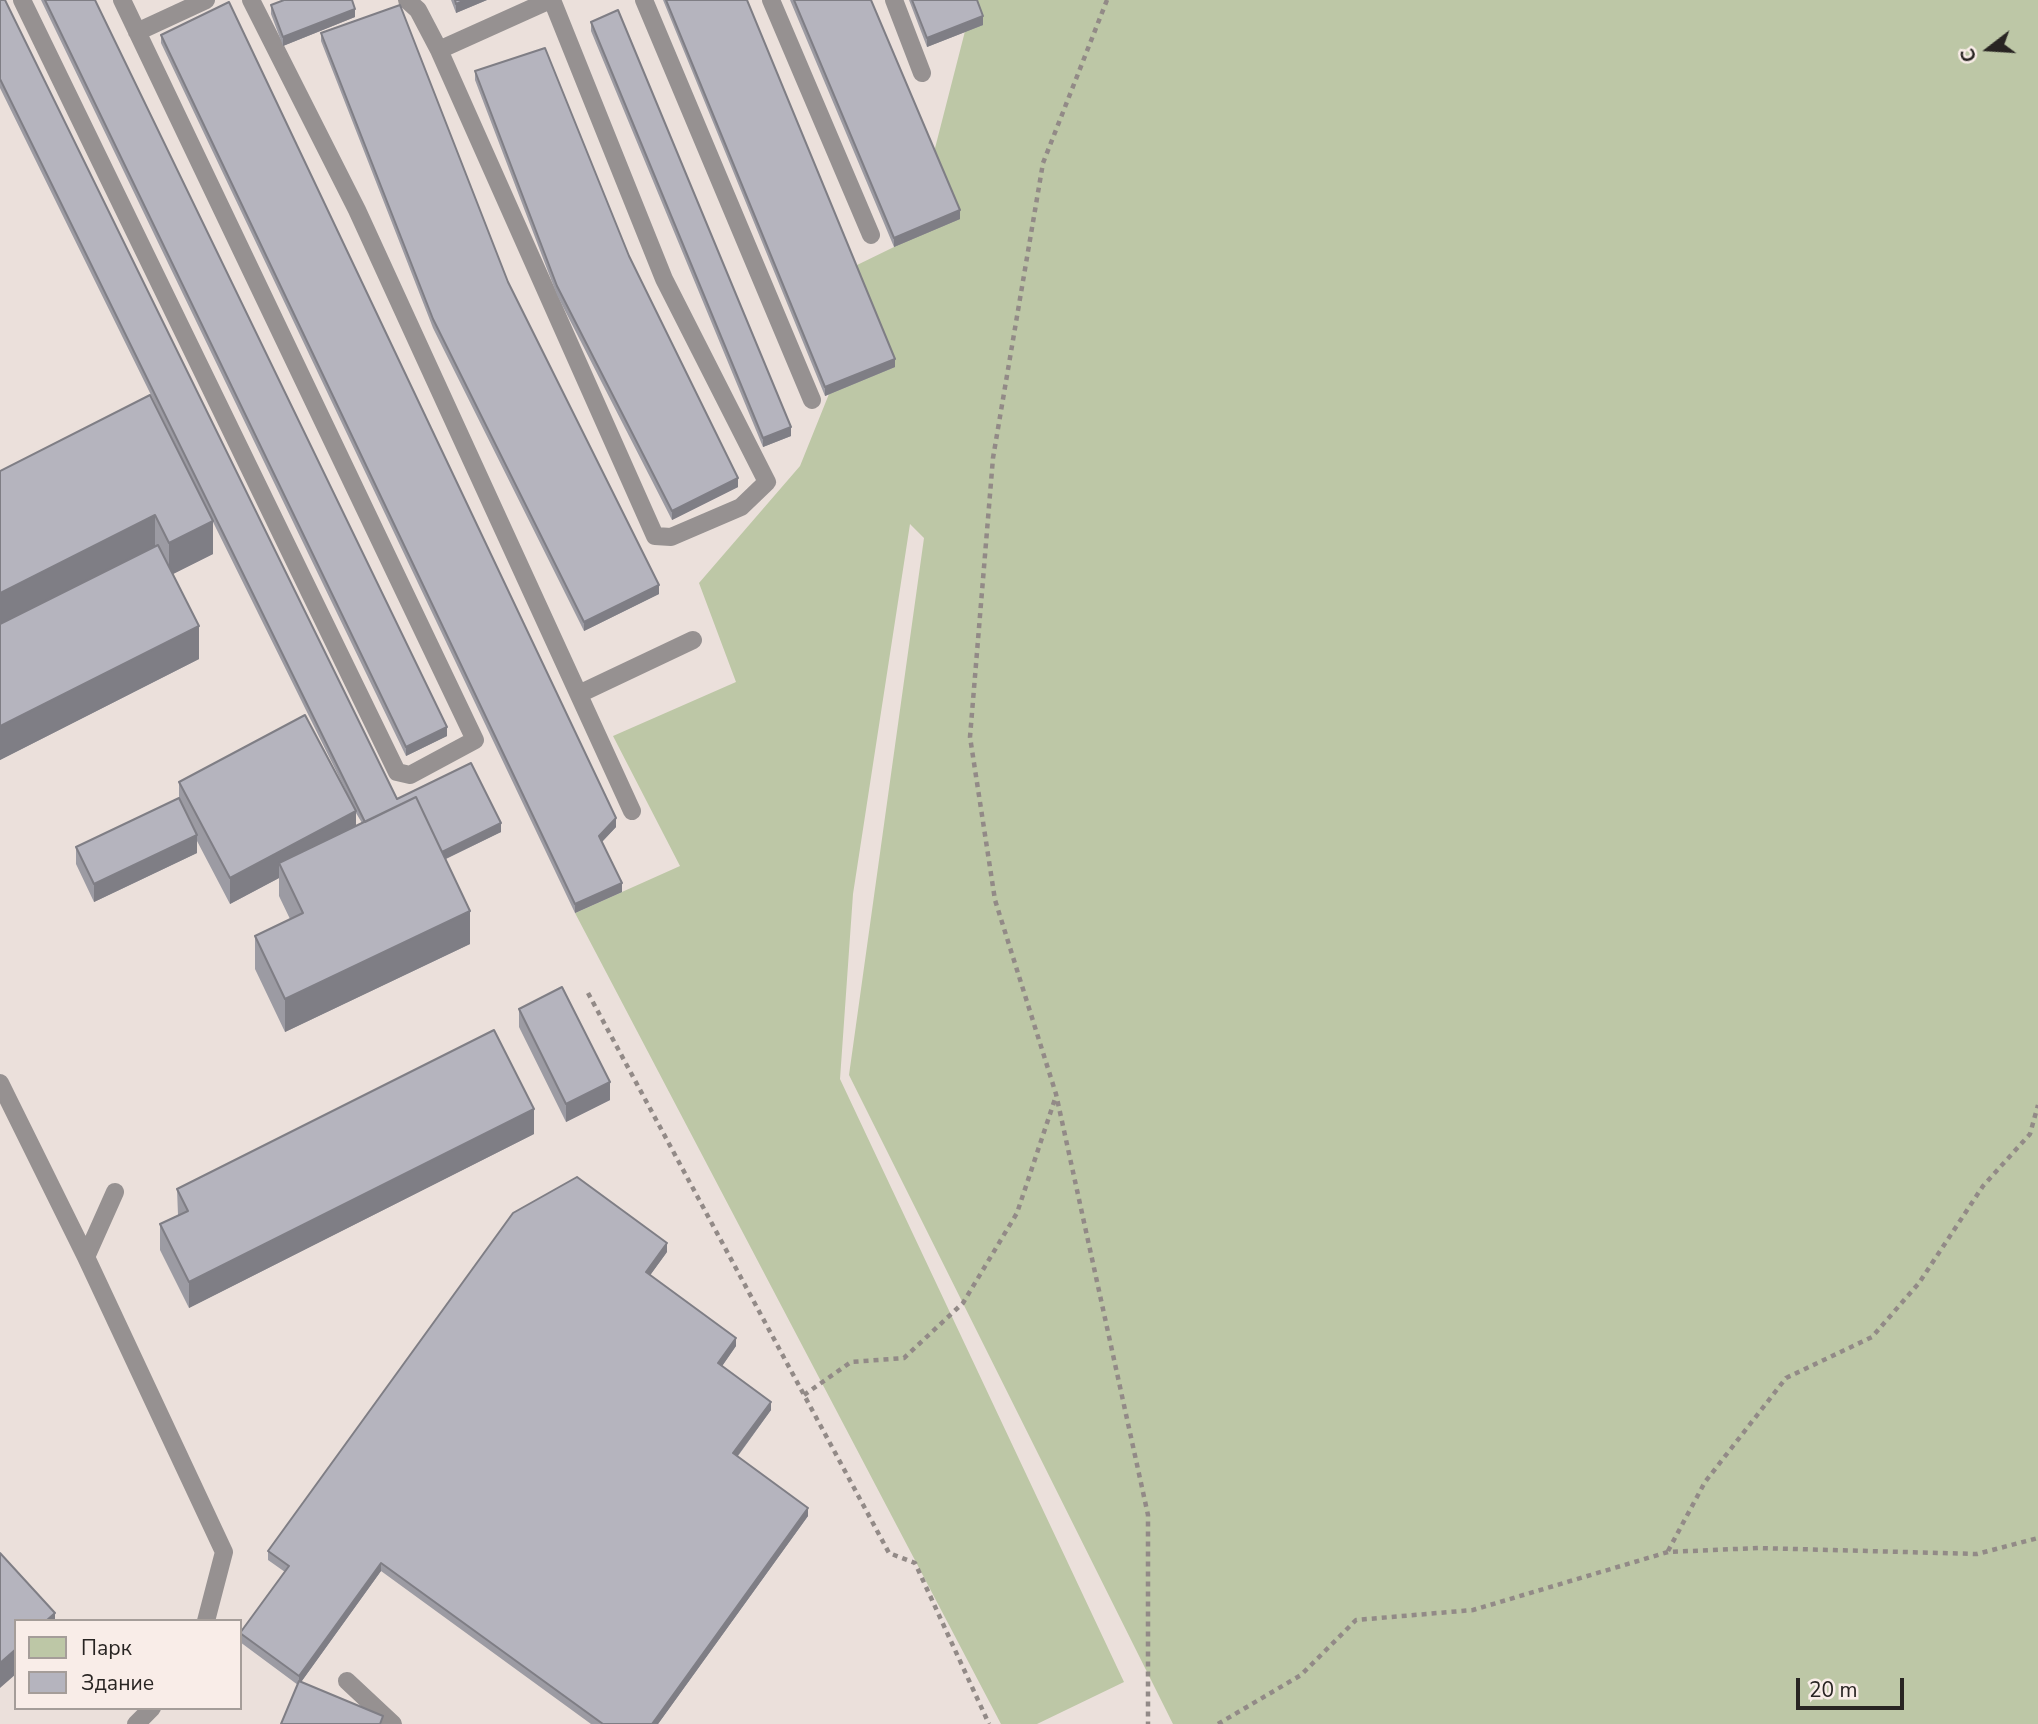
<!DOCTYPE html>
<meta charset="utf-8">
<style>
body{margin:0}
#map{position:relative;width:2038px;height:1724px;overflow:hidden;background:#ebe0db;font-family:"Nunito Sans",sans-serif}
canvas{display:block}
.legend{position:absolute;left:14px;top:1619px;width:228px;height:91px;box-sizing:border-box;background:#f9ede8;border:2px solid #a59d99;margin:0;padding:9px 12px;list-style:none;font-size:21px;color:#282422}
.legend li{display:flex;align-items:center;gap:14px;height:35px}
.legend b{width:35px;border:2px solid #a59d99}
.north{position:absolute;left:1954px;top:14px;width:70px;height:70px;-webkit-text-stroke:5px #f9ede8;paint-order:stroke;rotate:253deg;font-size:19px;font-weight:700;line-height:28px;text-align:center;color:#282422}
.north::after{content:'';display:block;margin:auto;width:24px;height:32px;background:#282422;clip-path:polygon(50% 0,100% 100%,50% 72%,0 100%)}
.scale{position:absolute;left:1796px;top:1678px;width:108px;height:32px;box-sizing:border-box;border:4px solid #282422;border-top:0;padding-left:9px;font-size:21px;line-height:24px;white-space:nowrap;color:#282422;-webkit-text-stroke:5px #f9ede8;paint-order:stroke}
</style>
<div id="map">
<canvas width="2038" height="1724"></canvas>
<ul class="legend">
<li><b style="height:19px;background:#bdc7a6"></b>Парк</li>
<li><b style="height:19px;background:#b5b4be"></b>Здание</li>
</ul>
<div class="north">С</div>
<div class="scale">20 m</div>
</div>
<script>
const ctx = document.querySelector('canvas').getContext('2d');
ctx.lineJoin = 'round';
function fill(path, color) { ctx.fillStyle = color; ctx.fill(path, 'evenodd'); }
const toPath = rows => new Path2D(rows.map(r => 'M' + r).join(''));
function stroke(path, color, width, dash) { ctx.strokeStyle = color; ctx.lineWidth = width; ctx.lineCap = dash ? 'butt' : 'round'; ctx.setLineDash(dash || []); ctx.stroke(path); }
fill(toPath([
 [973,0,2038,0,2038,1724,1173,1724,849,1075,924,538,910,524,853,894,840,1079,1124,1682,1037,1724,1001,1724,575,913,680,866,613,736,736,682,699,583,800,466,829,394,894,367,855,266,894,247,933,156]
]), '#bdc7a6');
stroke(toPath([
 [1107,0,1043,163,993,458,970,737,995,900,1056,1094,1148,1515,1148,1724],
 [588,993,889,1553,915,1563,989,1724],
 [804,1395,851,1362,904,1358,963,1303,1017,1213,1056,1096],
 [1668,1551,1705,1482,1786,1378,1872,1337,1919,1283,1983,1186,2030,1134,2038,1105],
 [1218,1724,1301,1675,1356,1620,1473,1610,1668,1552,1758,1548,1977,1554,2038,1538]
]), '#928a87', 4.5, [5, 5]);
stroke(toPath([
 [22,0,397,772,410,775,475,740,122,0],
 [251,0,357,210,632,811],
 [407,0,418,10,439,50,655,536,671,537,741,507,767,482,664,279,552,0],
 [644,0,812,400],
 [771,0,871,235],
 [894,0,922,73],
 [137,32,206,0],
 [439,50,550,0],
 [579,694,693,640],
 [0,1083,86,1257,224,1552,206,1621],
 [86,1257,115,1192],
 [347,1681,393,1724],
 [136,1724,152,1708]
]), '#969191', 18);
fill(toPath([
 [0,0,397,799,501,832,446,859,470,944,285,1032,255,969,255,936,290,919,279,896,279,878,230,904,197,841,197,853,94,902,76,864,76,847,179,798,179,782,346,791,213,522,213,554,173,574,199,659,0,760,0,471,181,456,0,88],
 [356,813,362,823,356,826],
 [41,0,95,0,447,736,406,756],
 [451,0,487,0,456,13],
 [663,0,747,0,895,367,825,396],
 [790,0,871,0,960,219,894,247],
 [909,0,977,0,983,25,927,47],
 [271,5,355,17,283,46,271,14],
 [591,22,791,436,763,447,591,31],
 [321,33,508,282,659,594,584,631,433,328,321,41],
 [161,35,616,827,602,842,622,892,575,913,161,43],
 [475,71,629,256,738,487,672,520,557,295,475,80],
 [519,1009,610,1100,566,1122,519,1027],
 [534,1134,189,1308,160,1250,160,1224,178,1215,177,1189],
 [667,1252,650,1275,736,1346,722,1366,771,1410,738,1456,808,1516,658,1724,591,1724,381,1571,301,1682,383,1724,298,1685,240,1642,240,1633,285,1572,268,1560,268,1551]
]), '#9c9ba3');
fill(toPath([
 [465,0,487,0,456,13,456,4],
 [355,9,355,17,283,46,283,37],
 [983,16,983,25,927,47,927,38],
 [960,210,960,219,894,247,894,238],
 [895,359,895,367,825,396,825,387],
 [791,427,791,436,763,447,763,438],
 [738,478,738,487,672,520,672,511],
 [155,515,155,548,0,627,0,593],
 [213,521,213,554,169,576,169,543],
 [659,585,659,594,584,631,584,622],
 [199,626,199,659,0,760,0,726],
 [447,727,447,736,406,756,406,747],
 [356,811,356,837,279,863,279,878,230,904,230,878],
 [616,818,616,827,599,845,599,836],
 [501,823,501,832,437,863,437,855],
 [197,835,197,853,94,902,94,884],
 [622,883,622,892,575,913,575,904],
 [470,911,470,944,285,1032,285,999],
 [610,1082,610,1100,566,1122,566,1104],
 [534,1109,534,1134,189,1308,189,1282],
 [667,1243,667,1252,646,1281,646,1272],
 [736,1338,736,1346,718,1372,718,1363],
 [771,1402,771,1410,733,1462,733,1453],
 [808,1508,808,1516,658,1724,652,1724],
 [381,1563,381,1571,299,1685,299,1676],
 [55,1613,55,1621,46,1621],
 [16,1649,16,1674,0,1688,0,1663]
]), '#7f7e85');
const building = toPath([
 [0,0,5,0,397,799,471,763,501,823,442,852,416,797,365,822,0,79,0,0],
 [45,0,95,0,447,727,406,747,45,0],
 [284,0,352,0,355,9,283,37,271,5,284,0],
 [455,0,465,0,456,4,455,0],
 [666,0,747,0,895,359,825,387,666,0],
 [794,0,871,0,960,210,894,238,794,0],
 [912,0,977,0,983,16,927,38,912,0],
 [229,2,616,818,599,836,622,883,575,904,161,35,229,2],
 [400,5,508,282,659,585,584,622,433,319,321,33,400,5],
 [618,10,791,427,763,438,591,22,618,10],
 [545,48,629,256,738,478,672,511,557,286,475,71,545,48],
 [150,395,213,521,169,543,155,515,0,593,0,471,150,395],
 [158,545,199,626,0,726,0,624,158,545],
 [305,715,356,811,230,878,179,782,305,715],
 [416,797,470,911,285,999,255,936,303,913,279,863,416,797],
 [179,798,197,835,94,884,76,847,179,798],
 [562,987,610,1082,566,1104,519,1009,562,987],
 [494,1030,534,1109,189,1282,160,1224,188,1211,177,1189,494,1030],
 [577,1177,667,1243,646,1272,736,1338,718,1363,771,1402,733,1453,808,1508,652,1724,603,1724,381,1563,299,1676,240,1633,289,1566,268,1551,513,1213,577,1177],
 [0,1553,55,1613,46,1621,16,1621,16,1649,0,1663,0,1553],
 [299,1681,383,1716,380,1724,281,1724,299,1681]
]);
fill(building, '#b5b4be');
stroke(building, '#7f7e85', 2);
</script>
